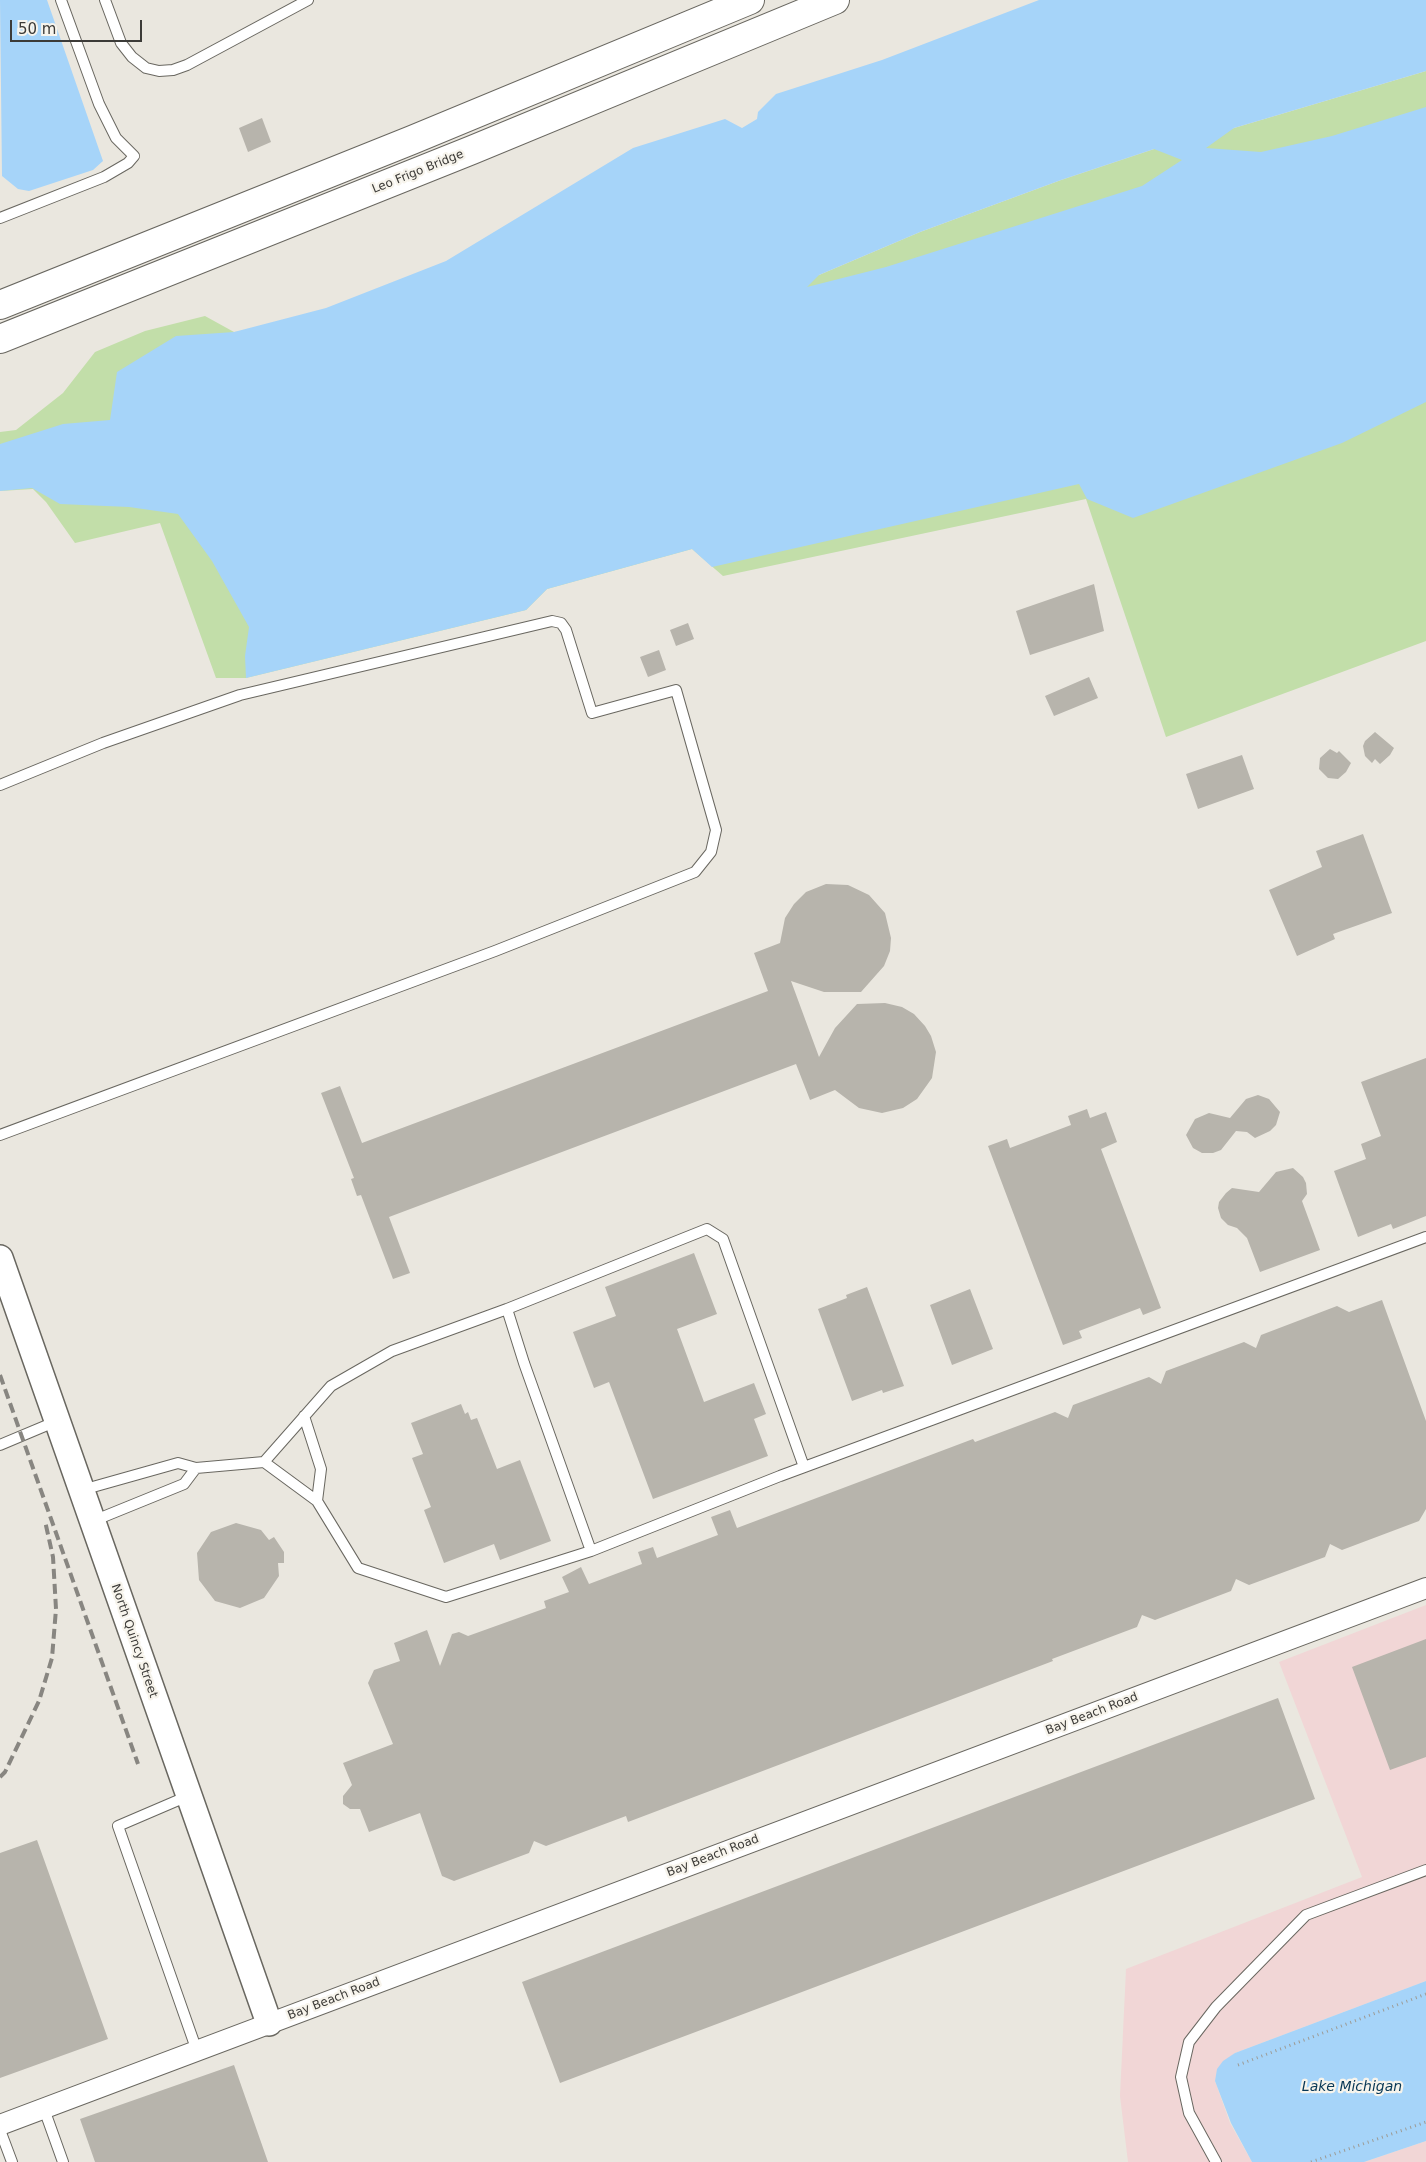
<!DOCTYPE html>
<style>
body{margin:0}
#map{position:relative;width:1426px;height:2162px;overflow:hidden;background:#eae7df;font-family:"DejaVu Sans",sans-serif}
canvas{display:block}
.scale{position:absolute;left:10px;top:20px;width:132px;height:22px;box-sizing:border-box;border:2px solid #3c3b38;border-top:0;padding-left:6px;font-size:15px;line-height:18px;white-space:nowrap;color:#3c3b38;-webkit-text-stroke:4px #f7f4ec;paint-order:stroke}
</style>
<div id="map">
<canvas width="1426" height="2162"></canvas>
<div class="scale">50 m</div>
</div>
<script>
const ctx = document.querySelector('canvas').getContext('2d');
ctx.lineJoin = 'round';
function fill(path, color) { ctx.fillStyle = color; ctx.fill(path, 'evenodd'); }
const toPath = rows => new Path2D(rows.map(r => 'M' + r).join(''));
function stroke(path, color, width, dash) { ctx.strokeStyle = color; ctx.lineWidth = width; ctx.lineCap = dash ? 'butt' : 'round'; ctx.setLineDash(dash || []); ctx.stroke(path); }
function label(font, color, halo, rows, align = 'center') {
  ctx.font = font + ' "DejaVu Sans",sans-serif'; ctx.lineWidth = 4.5; ctx.setLineDash([]); ctx.textBaseline = 'middle'; ctx.strokeStyle = halo; ctx.fillStyle = color; for (const [text, x, y, turn = 0] of rows) {
    ctx.save(); ctx.translate(x, y); ctx.rotate((+turn || 0) * Math.PI / 180); ctx.textAlign = isNaN(turn) ? turn : align; if (halo) ctx.strokeText(text, 0, 0); ctx.fillText(text, 0, 0); ctx.restore();
  }
}
fill(toPath([
 [1426,1605,1426,1981,1235,2053,1215,2081,1230,2123,1252,2162,1128,2162,1120,2096,1126,1969,1362,1877,1279,1662],
 [1426,2141,1426,2162,1364,2162]
]), '#f1d6d6');
fill(toPath([
 [1426,71,1426,641,1166,737,1086,499,723,576,692,549,547,589,526,610,246,678,216,678,160,523,75,543,46,502,33,489,0,491,0,432,16,430,63,393,95,352,145,331,205,316,234,332,819,275,920,232,1061,180,1154,149,1234,128]
]), '#c2dea9');
fill(toPath([
 [0,0,47,0,103,161,93,170,29,191,18,189,2,176],
 [1039,0,1426,0,1426,71,1234,128,1206,148,1261,152,1332,136,1426,107,1426,402,1342,443,1133,518,1087,499,1079,484,712,567,692,549,547,589,526,610,246,678,245,656,249,627,212,561,178,514,129,507,60,504,32,488,0,491,0,444,63,424,110,420,117,372,176,336,234,332,326,308,446,261,633,148,725,119,742,128,757,119,758,112,776,94,882,60],
 [1154,149,1182,160,1142,186,886,267,807,287,819,275,920,232,1061,180],
 [1426,1981,1426,2141,1364,2162,1252,2162,1231,2123,1215,2081,1217,2069,1223,2061,1235,2053]
]), '#a6d4f9');
fill(toPath([
 [262,118,271,142,248,152,239,128],
 [1094,584,1104,631,1030,655,1016,611],
 [688,623,694,639,676,646,670,630],
 [659,650,666,670,648,677,640,657],
 [1089,677,1098,698,1054,716,1045,696],
 [1375,732,1394,748,1390,755,1380,764,1375,759,1372,763,1365,756,1363,746,1365,741],
 [1330,749,1337,753,1339,751,1351,763,1346,772,1338,779,1328,778,1319,769,1320,758],
 [1242,755,1254,789,1198,809,1186,774],
 [1363,834,1392,913,1333,934,1335,939,1297,956,1269,890,1322,867,1316,851],
 [826,884,848,885,869,895,885,913,891,938,890,951,884,966,861,992,824,992,791,981,819,1057,835,1028,857,1004,885,1003,902,1007,914,1014,925,1026,931,1036,936,1052,932,1078,917,1099,903,1108,882,1113,859,1108,835,1090,810,1100,796,1064,389,1217,410,1273,393,1279,361,1195,357,1196,351,1179,354,1178,321,1093,340,1086,362,1143,768,991,754,953,780,943,785,918,794,904,806,892],
 [1426,1058,1426,1216,1393,1229,1391,1224,1358,1237,1334,1171,1366,1159,1361,1144,1381,1136,1361,1082],
 [1258,1095,1269,1099,1280,1112,1276,1125,1270,1131,1255,1138,1247,1132,1236,1131,1221,1150,1213,1153,1202,1153,1193,1148,1186,1135,1195,1119,1209,1113,1230,1118,1246,1099],
 [1087,1109,1090,1118,1106,1112,1117,1142,1101,1149,1161,1308,1143,1315,1140,1308,1079,1331,1082,1338,1063,1345,988,1146,1007,1139,1010,1148,1071,1125,1068,1116],
 [1293,1168,1303,1177,1306,1183,1307,1194,1302,1201,1320,1250,1260,1272,1247,1238,1237,1228,1228,1225,1221,1218,1218,1208,1219,1202,1226,1193,1232,1188,1259,1192,1276,1172],
 [694,1253,717,1314,677,1329,704,1402,754,1383,766,1414,754,1419,768,1456,653,1499,609,1382,594,1388,573,1332,616,1316,605,1287],
 [867,1287,904,1386,883,1393,882,1390,852,1401,818,1309,847,1298,846,1295],
 [970,1289,993,1349,952,1365,930,1305],
 [1382,1300,1426,1421,1426,1509,1419,1521,1342,1550,1330,1544,1325,1557,1249,1585,1236,1579,1231,1591,1155,1620,1142,1615,1137,1627,1052,1659,1053,1661,628,1822,626,1816,546,1846,534,1841,529,1853,454,1881,442,1876,420,1813,369,1832,360,1809,350,1809,343,1804,343,1796,352,1785,343,1763,393,1744,368,1683,374,1670,400,1661,394,1643,427,1630,440,1666,452,1634,459,1632,468,1636,546,1608,544,1601,569,1592,562,1577,581,1567,589,1584,642,1564,638,1552,653,1547,657,1558,718,1535,711,1517,730,1510,737,1528,973,1439,975,1442,1055,1412,1068,1418,1073,1405,1149,1377,1161,1384,1166,1371,1244,1342,1256,1348,1261,1335,1337,1306,1349,1312],
 [461,1404,465,1414,468,1412,471,1420,477,1418,497,1469,520,1460,551,1541,500,1560,494,1544,444,1563,424,1510,431,1507,412,1458,423,1454,411,1423],
 [236,1523,261,1530,269,1540,274,1537,284,1552,284,1563,278,1563,279,1576,264,1598,240,1608,215,1601,199,1580,197,1553,211,1532],
 [1426,1639,1426,1757,1390,1770,1352,1667],
 [1278,1698,1315,1799,560,2083,522,1982],
 [37,1840,108,2039,0,2078,0,1853],
 [234,2065,268,2162,95,2162,80,2119]
]), '#b7b4ac');
const service = toPath([
 [105,0,121,43,132,57,146,68,159,71,173,70,187,65,308,0],
 [0,218,104,177,128,163,134,156,116,138,99,104,61,0],
 [0,785,103,743,240,695,552,621,561,623,566,630,592,713,676,690,716,830,711,852,695,872,495,951,0,1135],
 [304,1416,321,1469,317,1501],
 [0,1445,57,1421],
 [264,1462,331,1386,392,1351,507,1309],
 [196,1468,264,1462,317,1501,358,1568,446,1597,591,1551,780,1476,1426,1237],
 [82,1490,178,1463,196,1468,184,1484,93,1521],
 [591,1551,524,1363,507,1309,707,1229,723,1239,804,1467],
 [188,1796,118,1826,197,2051],
 [44,2109,63,2162],
 [0,2130,12,2162],
 [1216,2162,1189,2113,1181,2077,1189,2042,1216,2007,1306,1915,1426,1870]
]);
const minor = toPath([
 [0,2125,1426,1588]
]);
const tertiary = toPath([
 [0,1258,269,2023]
]);
const motorway = toPath([
 [0,305,412,140,750,0],
 [0,339,472,150,835,0]
]);
stroke(service, '#696760', 12);
stroke(minor, '#696760', 22);
stroke(tertiary, '#696760', 28);
stroke(motorway, '#696760', 30);
stroke(toPath([
 [1238,2065,1426,1994],
 [1311,2162,1426,2122]
]), '#9d9b95', 3, [1, 4]);
stroke(service, '#fff', 10);
stroke(minor, '#fff', 20);
stroke(tertiary, '#fff', 25);
stroke(motorway, '#fff', 28);
stroke(toPath([
 [0,1375,138,1764],
 [0,1777,5,1772,39,1701,52,1658,56,1609,53,1557,45,1521]
]), '#888681', 4, [10, 5]);
label('12px', '#3c3b38', '#f7f4ec', [
 ["Leo Frigo Bridge",418,172,-22],
 ["North Quincy Street",134,1641,71],
 ["Bay Beach Road",1092,1714,-21],
 ["Bay Beach Road",713,1856,-21],
 ["Bay Beach Road",334,1999,-21]
]);
label('italic 14px', '#073755', '#f7f4ec', [
 ["Lake Michigan",1352,2087]
]);
</script>
